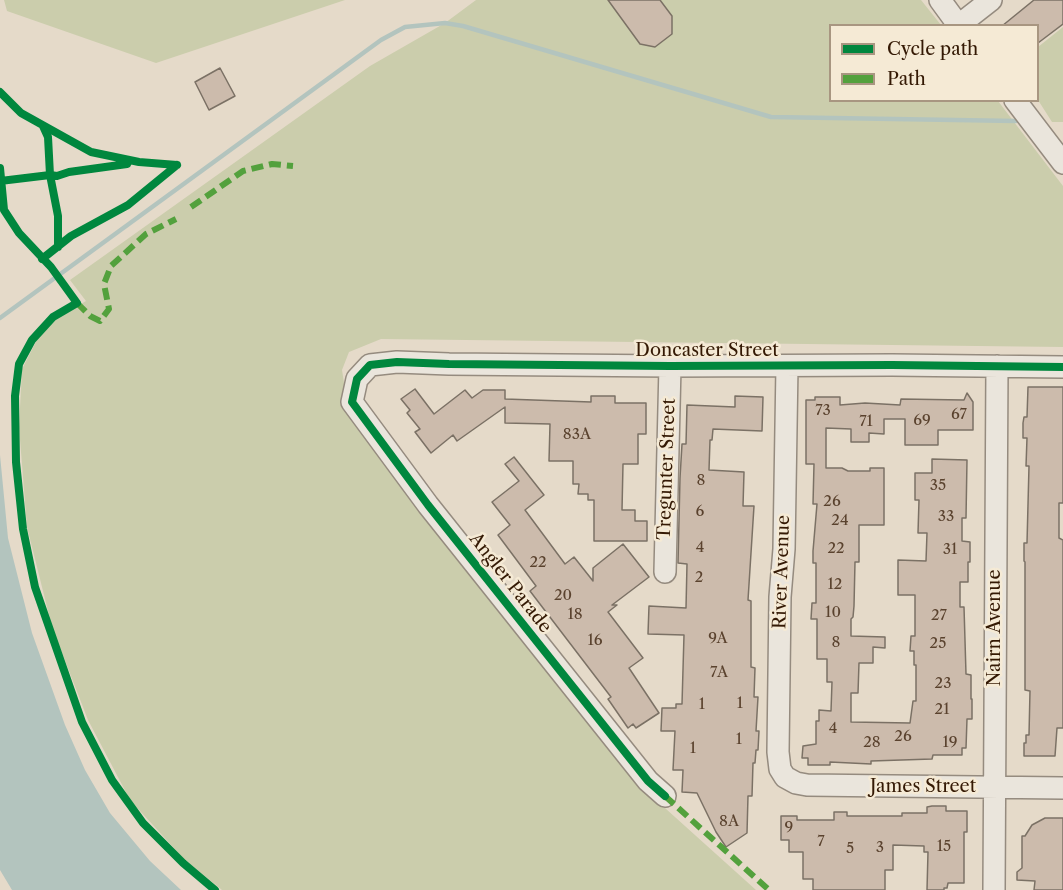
<!DOCTYPE html>
<style>
body{margin:0}
#map{position:relative;width:1063px;height:890px;overflow:hidden;background:#e5dac9;font-family:"Libre Caslon Text",serif}
canvas{display:block}
.legend{position:absolute;left:829px;top:24px;width:210px;height:78px;box-sizing:border-box;background:#f5ead5;border:2px solid #a89681;margin:0;padding:8px 10px;list-style:none;font-size:18px;color:#341904}
.legend li{display:flex;align-items:center;gap:12px;height:30px}
.legend b{width:30px;border:2px solid #a89681}
</style>
<div id="map">
<canvas width="1063" height="890"></canvas>
<ul class="legend">
<li><b style="height:8px;background:#00873e"></b>Cycle path</li>
<li><b style="height:8px;background:#53a13d"></b>Path</li>
</ul>
</div>
<script>
const ctx = document.querySelector('canvas').getContext('2d');
ctx.lineJoin = 'round';
function fill(path, color) { ctx.fillStyle = color; ctx.fill(path, 'evenodd'); }
const toPath = rows => new Path2D(rows.map(r => 'M' + r).join(''));
function stroke(path, color, width, dash) { ctx.strokeStyle = color; ctx.lineWidth = width; ctx.lineCap = dash ? 'butt' : 'round'; ctx.setLineDash(dash || []); ctx.stroke(path); }
function label(font, color, halo, rows, align = 'center') {
  ctx.font = font + ' "Libre Caslon Text",serif'; ctx.lineWidth = 5; ctx.setLineDash([]); ctx.textBaseline = 'middle'; ctx.strokeStyle = halo; ctx.fillStyle = color; for (const [text, x, y, turn = 0] of rows) {
    ctx.save(); ctx.translate(x, y); ctx.rotate((+turn || 0) * Math.PI / 180); ctx.textAlign = isNaN(turn) ? turn : align; if (halo) ctx.strokeText(text, 0, 0); ctx.fillText(text, 0, 0); ctx.restore();
  }
}
fill(toPath([
 [4,0,345,0,156,63,7,11],
 [476,0,921,0,941,25,830,26,830,100,998,101,1063,186,1063,347,381,339,349,352,342,370,347,402,645,790,756,890,222,890,184,859,130,800,88,720,52,627,27,527,19,427,22,369,38,338,57,318,86,301,70,280,370,66,445,23],
 [1063,27,1063,122,1052,122,1038,100,1038,47]
]), '#cbcdac');
fill(toPath([
 [0,455,8,538,32,633,65,725,85,770,110,813,150,861,181,890,12,890,0,870]
]), '#b3c4be');
stroke(toPath([
 [0,318,381,40,405,27,445,23,463,26,771,117,1016,121]
]), '#b3c4be', 4.5);
const building = toPath([
 [608,0,660,0,672,16,672,34,655,47,640,44,608,0],
 [1034,0,1063,0,1063,24,1038,43,1038,26,1002,26,1034,0],
 [220,68,235,96,209,110,195,82,220,68],
 [1028,387,1063,387,1063,503,1059,503,1059,538,1063,540,1063,728,1057,728,1055,756,1024,756,1024,743,1026,743,1026,735,1029,735,1030,691,1025,690,1025,562,1024,561,1024,543,1027,543,1029,466,1026,466,1027,438,1023,438,1023,423,1024,417,1027,417,1028,387],
 [415,389,434,414,465,390,472,398,483,390,505,390,505,399,591,402,591,396,615,396,615,403,646,403,646,434,638,434,638,464,623,464,622,510,635,510,635,521,647,521,647,541,594,541,594,500,588,500,588,494,578,494,579,484,573,484,573,461,549,461,550,424,505,423,505,407,457,441,453,435,431,453,415,432,420,429,407,413,410,410,401,399,415,389],
 [967,393,973,402,973,430,938,430,938,445,905,445,905,419,884,419,884,434,869,433,869,442,851,442,851,429,826,428,826,468,842,468,848,471,870,471,870,468,884,468,884,525,859,525,859,562,855,562,854,606,853,617,851,619,851,636,885,637,885,648,873,647,873,663,859,663,858,693,851,693,851,722,910,723,913,701,916,701,916,665,914,665,914,651,910,651,911,636,915,636,915,595,898,595,898,560,926,561,927,533,918,533,919,500,915,500,915,473,932,473,932,459,967,460,966,518,962,518,962,541,970,542,970,562,968,562,968,582,960,582,960,607,964,607,966,674,971,675,971,699,972,699,972,719,967,719,966,748,962,748,962,755,933,755,932,759,871,761,871,764,830,762,830,765,808,765,808,758,802,758,803,746,816,744,816,721,819,721,819,710,831,711,832,682,827,682,827,659,817,659,817,619,811,619,812,603,816,603,816,563,813,563,813,551,817,504,813,504,814,464,806,464,806,400,815,400,815,397,840,397,840,405,865,403,900,405,901,399,964,400,967,393],
 [735,396,763,397,762,431,713,429,712,440,710,440,709,470,744,472,743,506,754,506,748,600,751,601,751,667,755,668,754,697,758,697,756,731,759,731,758,750,756,750,755,763,753,763,752,796,748,796,747,833,726,847,716,832,697,793,682,792,683,770,673,770,675,731,661,731,662,708,676,708,676,704,682,704,684,635,648,634,649,606,686,608,687,564,678,563,680,478,682,444,686,444,687,405,735,407,735,396],
 [514,457,544,495,525,510,565,564,574,557,593,581,593,568,623,544,649,577,612,605,617,605,608,612,643,658,629,668,659,713,636,728,633,724,628,728,608,699,611,697,530,591,536,586,498,535,510,525,492,502,519,481,505,464,514,457],
 [932,806,946,806,946,811,967,811,967,832,964,832,964,883,948,883,947,888,944,888,944,890,927,890,928,852,924,852,924,846,893,845,893,870,885,870,885,890,813,890,813,879,803,879,803,852,789,852,789,840,781,840,781,816,797,816,797,820,834,820,834,812,847,812,847,816,902,816,902,813,927,813,927,807,932,806],
 [1045,818,1063,818,1063,890,1034,890,1035,881,1017,880,1017,872,1022,868,1022,836,1025,836,1032,825,1045,818]
]);
fill(building, '#ccbbac');
stroke(building, '#7b7165', 1.5);
const minor = toPath([
 [940,0,959,26],
 [959,25,991,0],
 [1015,100,1063,163],
 [787,366,784,549,780,597,778,752,780,769,785,777,796,783,807,785,1063,788],
 [665,572,670,366],
 [665,796,648,781,428,505,352,402,357,379,370,365,397,362,449,364,670,366,892,365,1063,367],
 [994,890,997,366]
]);
stroke(minor, '#958b7f', 24);
stroke(minor, '#eae5dc', 21);
stroke(toPath([
 [191,207,243,171,272,164,293,166],
 [77,303,90,316,100,321,109,309,104,284,111,266,146,234,176,219],
 [665,796,769,890]
]), '#53a13d', 6, [12, 6]);
stroke(toPath([
 [0,92,21,113,91,152,139,162,177,165],
 [43,126,48,137,50,175,58,216,58,247],
 [0,168,4,210,19,233,51,267,77,303,53,317,32,340,19,364,15,396,16,462,23,529,35,587,82,722,112,780,143,823,183,863,215,890],
 [0,181,50,175,57,176,69,172,127,164],
 [42,259,71,236,128,205,177,165],
 [665,796,648,781,428,505,352,402,357,379,370,365,397,362,449,364,670,366,892,365,1063,367]
]), '#00873e', 8);
label('15px', '#5a422e', null, [
 ["73",823,411],
 ["67",959,415],
 ["69",922,421],
 ["71",866,422],
 ["83A",577,435],
 ["8",701,481],
 ["35",938,486],
 ["26",832,502],
 ["6",700,512],
 ["33",946,517],
 ["24",840,521],
 ["4",700,548],
 ["22",836,549],
 ["31",950,550],
 ["22",538,563],
 ["2",699,578],
 ["12",835,585],
 ["20",563,596],
 ["10",833,613],
 ["18",575,615],
 ["27",939,616],
 ["9A",718,639],
 ["16",595,641],
 ["8",836,643],
 ["25",938,644],
 ["7A",719,673],
 ["23",943,684],
 ["1",740,704],
 ["1",702,705],
 ["21",942,710],
 ["4",833,729],
 ["26",903,737],
 ["1",739,740],
 ["28",872,743],
 ["19",950,743],
 ["1",693,749],
 ["8A",729,822],
 ["9",789,828],
 ["7",821,842],
 ["15",944,847],
 ["3",880,848],
 ["5",850,849]
]);
label('18px', '#341904', '#f5ead5', [
 ["Doncaster Street",707,351],
 ["Tregunter Street",667,469,-88],
 ["River Avenue",782,572,-88],
 ["Angler Parade",510,583,52],
 ["Nairn Avenue",995,628,-90],
 ["James Street",923,787]
]);
</script>
